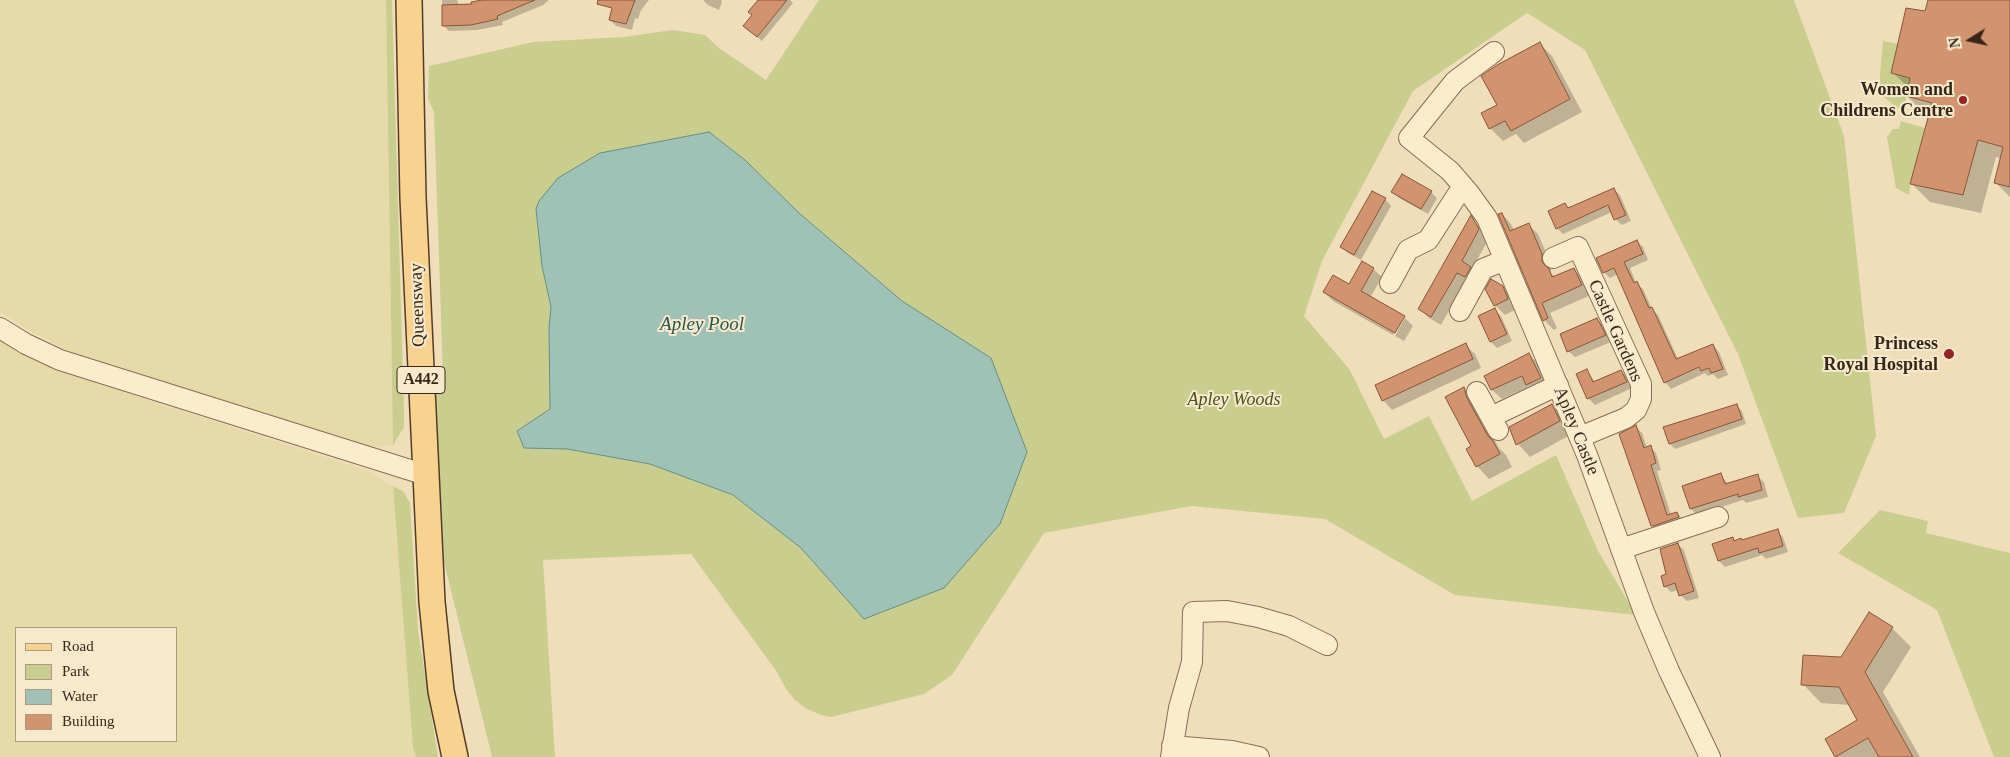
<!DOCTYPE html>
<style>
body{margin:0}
#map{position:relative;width:2010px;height:757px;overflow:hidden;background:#f0debb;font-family:"Times New Roman",serif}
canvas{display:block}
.legend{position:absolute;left:15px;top:627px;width:162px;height:115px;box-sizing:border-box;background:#f7e9cb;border:1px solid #aa9b84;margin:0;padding:6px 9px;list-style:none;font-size:15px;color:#36271a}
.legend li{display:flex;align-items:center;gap:10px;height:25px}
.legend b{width:25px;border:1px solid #aa9b84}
.north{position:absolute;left:1945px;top:15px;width:50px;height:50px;-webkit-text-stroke:4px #f7e9cb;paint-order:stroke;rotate:260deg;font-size:14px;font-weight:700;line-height:20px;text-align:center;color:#36271a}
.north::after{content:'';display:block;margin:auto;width:18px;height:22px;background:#36271a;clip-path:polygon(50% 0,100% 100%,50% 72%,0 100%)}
</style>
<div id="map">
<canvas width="2010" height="757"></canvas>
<ul class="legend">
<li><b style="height:6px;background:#f7d38f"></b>Road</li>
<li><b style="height:14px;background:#c9ce8f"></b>Park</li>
<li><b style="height:14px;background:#a0c1b6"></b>Water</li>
<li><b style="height:14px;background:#d1946e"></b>Building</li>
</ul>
<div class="north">N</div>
</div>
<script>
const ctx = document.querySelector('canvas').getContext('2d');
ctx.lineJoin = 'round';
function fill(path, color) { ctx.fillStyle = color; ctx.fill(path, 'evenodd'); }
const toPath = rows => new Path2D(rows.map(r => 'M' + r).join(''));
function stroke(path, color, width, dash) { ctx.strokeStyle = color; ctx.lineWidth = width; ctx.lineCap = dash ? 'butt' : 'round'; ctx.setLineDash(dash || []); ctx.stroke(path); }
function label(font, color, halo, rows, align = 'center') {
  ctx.font = font + ' "Times New Roman",serif'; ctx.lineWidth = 4; ctx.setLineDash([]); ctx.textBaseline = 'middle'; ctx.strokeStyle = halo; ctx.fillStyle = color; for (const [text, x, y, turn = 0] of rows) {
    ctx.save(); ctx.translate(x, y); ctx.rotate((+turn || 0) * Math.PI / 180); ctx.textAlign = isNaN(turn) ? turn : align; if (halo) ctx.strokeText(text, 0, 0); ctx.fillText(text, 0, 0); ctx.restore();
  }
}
fill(toPath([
 [0,0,386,0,393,445,370,448,71,352,32,332,0,312],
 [0,339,61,370,132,395,369,471,393,486,413,748,416,757,0,757],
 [16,628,176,628,176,741,16,741]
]), '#e6daa8');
fill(toPath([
 [386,0,392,0,404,410,404,427,393,445],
 [819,0,1794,0,1844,136,1876,436,1844,513,1798,518,1738,354,1585,50,1527,13,1413,91,1322,261,1304,316,1350,370,1384,439,1429,416,1472,501,1556,455,1598,551,1636,615,1455,595,1325,519,1192,506,1044,533,952,675,924,694,831,717,821,715,807,709,795,700,786,689,777,672,691,554,543,560,555,757,492,757,444,562,435,390,443,376,434,112,428,99,429,66,533,42,624,37,673,30,705,35,719,48,766,80],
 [709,132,745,160,799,213,902,301,991,358,864,619,801,548,733,495,650,464,567,449,524,448,517,431,550,409,549,328,551,307,542,266],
 [1883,41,1898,44,1910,78,1904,109,1896,107,1886,99,1880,91,1880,74],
 [1901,121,1925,128,1910,184,1909,195,1896,188,1887,137,1893,129,1899,129],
 [393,486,403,491,410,503,418,630,438,757,416,757,413,748],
 [1880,510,1928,521,1926,533,2010,553,2010,757,1994,757,1937,610,1838,553]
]), '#c9ce8f');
const water = toPath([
 [709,132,745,160,799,213,902,301,991,358,1027,452,1000,524,944,588,864,619,801,548,733,495,650,464,567,449,524,448,517,431,550,409,549,328,551,307,542,266,536,209,539,201,558,178,600,153,709,132]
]);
fill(water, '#a0c1b6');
stroke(water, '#678e83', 1);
fill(toPath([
 [442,0,457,0,459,6,488,0,549,0,543,5,502,22,503,25,477,30,449,31,443,25],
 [615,0,649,0,641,10,638,19,635,18,632,30,616,26,610,20],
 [703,0,721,0,722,2,719,10,708,5],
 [760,0,790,0,793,3,762,41,750,31,762,2],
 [1929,0,2010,0,2010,197,1995,182,2002,159,1996,157,1981,213,1930,202,1911,183,1930,115,1925,114,1907,96,1909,88,1893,73,1926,13],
 [1539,43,1552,56,1582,112,1524,143,1516,134,1503,141,1490,128,1498,106],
 [1614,189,1620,195,1631,221,1622,225,1615,219,1612,212,1563,234,1557,228,1565,205,1569,209],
 [1393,192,1431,192,1437,198,1428,214,1399,198],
 [1385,199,1391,206,1361,260,1348,253,1342,247],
 [1502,214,1511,224,1514,230,1528,224,1538,234,1551,264,1551,273,1555,277,1574,269,1584,279,1591,295,1550,313,1557,328,1554,330,1544,320],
 [1471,218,1480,227,1488,240,1441,325,1429,318,1420,309],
 [1637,241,1643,247,1648,260,1630,268,1636,283,1643,289,1652,309,1658,315,1678,359,1713,345,1719,352,1728,375,1718,379,1713,374,1708,376,1705,373,1671,389,1665,382,1618,274,1610,278,1604,272],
 [1373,269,1382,277,1370,298,1405,318,1402,318,1393,335,1333,301,1324,292,1349,285],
 [1502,287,1512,297,1517,309,1505,315,1495,305],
 [1494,309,1501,316,1512,341,1497,348,1491,342],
 [1405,318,1413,326,1404,341,1395,336],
 [1597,319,1603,325,1611,342,1575,357,1568,351],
 [1465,345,1475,354,1481,368,1392,410,1383,400],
 [1529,355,1539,364,1550,388,1537,394,1530,386,1502,399,1492,390,1486,377],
 [1587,371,1595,382,1621,371,1627,377,1632,388,1595,405,1588,398],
 [1464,388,1477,401,1479,412,1499,448,1506,455,1512,467,1489,479,1477,466],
 [1552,405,1564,418,1572,434,1530,457,1518,444],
 [1737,406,1742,411,1746,424,1675,449,1670,444],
 [1636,427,1642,433,1647,448,1650,447,1656,453,1661,470,1657,471,1671,515,1677,513,1683,520,1659,532,1653,525],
 [1721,475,1728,484,1757,476,1764,482,1768,497,1746,503,1743,500,1697,515,1691,509],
 [1777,531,1783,537,1788,552,1766,559,1762,555,1725,567,1719,561,1733,539,1736,541,1743,541],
 [1678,544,1684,550,1699,598,1687,601,1680,595,1679,590,1671,592,1665,586],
 [1869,614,1892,628,1911,647,1883,692,1920,757,1837,757,1836,756,1859,721,1850,705,1821,703,1803,684,1841,658]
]), '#0003');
const building = toPath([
 [482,0,535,0,497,16,498,19,471,25,442,26,442,5,472,4,471,2,482,0],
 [598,0,635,0,626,24,609,20,612,8,597,4,598,0],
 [758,0,787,0,757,37,743,26,752,15,748,12,758,0],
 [1928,0,2010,0,2010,187,1994,183,2003,147,1978,140,1963,195,1910,184,1932,103,1906,96,1910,78,1891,73,1906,8,1925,11,1928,0],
 [1540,42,1570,99,1511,131,1505,121,1489,129,1481,113,1497,105,1481,76,1497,65,1540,42],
 [1402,174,1432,191,1421,209,1391,192,1402,174],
 [1614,188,1626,215,1614,220,1608,205,1556,229,1548,211,1565,203,1568,208,1614,188],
 [1372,191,1386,198,1354,255,1340,247,1372,191],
 [1502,213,1510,231,1529,223,1542,254,1542,262,1549,269,1552,277,1574,268,1582,285,1542,303,1548,318,1543,321,1498,214,1502,213],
 [1471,215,1479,229,1462,261,1471,267,1465,277,1457,273,1431,317,1418,309,1471,215],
 [1637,240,1643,254,1624,262,1634,283,1637,281,1649,308,1652,307,1676,359,1713,344,1723,369,1711,373,1709,368,1701,371,1699,367,1664,383,1614,268,1603,273,1596,258,1637,240],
 [1362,261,1374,268,1361,291,1405,316,1395,333,1323,292,1333,275,1349,284,1362,261],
 [1491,279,1503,286,1508,299,1494,306,1485,289,1491,279],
 [1495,308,1507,334,1490,342,1478,316,1495,308],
 [1597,318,1606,335,1567,352,1560,334,1597,318],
 [1466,343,1473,359,1382,401,1375,385,1466,343],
 [1529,353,1541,378,1526,385,1522,376,1491,390,1484,376,1529,353],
 [1587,369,1593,382,1621,370,1627,382,1587,399,1576,374,1587,369],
 [1464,387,1467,398,1488,436,1493,441,1500,454,1476,467,1466,449,1471,446,1445,397,1464,387],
 [1552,404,1560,421,1516,445,1509,427,1552,404],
 [1737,404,1742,419,1669,444,1663,427,1737,404],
 [1636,425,1644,448,1651,445,1656,463,1651,465,1667,515,1677,512,1679,517,1653,526,1651,526,1619,434,1636,425],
 [1721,473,1725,484,1758,474,1762,490,1738,497,1738,494,1690,509,1682,486,1721,473],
 [1778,529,1783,546,1759,553,1758,548,1718,561,1712,544,1733,537,1734,541,1741,538,1742,540,1778,529],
 [1678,543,1694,591,1679,596,1675,583,1664,587,1661,576,1666,574,1660,549,1678,543],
 [1869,612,1893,627,1865,672,1913,757,1879,757,1868,738,1835,757,1825,739,1857,720,1839,687,1801,685,1803,655,1841,657,1869,612]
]);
fill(building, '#d1946e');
stroke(building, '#895539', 1);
const minor = toPath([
 [1494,52,1455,81,1409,138,1450,171,1469,193,1487,218,1587,455,1644,612,1669,671,1710,757],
 [1553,258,1578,247,1641,384,1641,399,1636,410,1626,418,1580,437],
 [1390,283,1408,250,1428,240,1463,186],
 [1460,311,1483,269,1505,260],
 [0,328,26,344,60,360,426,475],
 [1477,392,1498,430],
 [1491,417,1558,385],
 [1621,549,1718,517],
 [1172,746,1232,751,1259,757],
 [1171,757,1179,708,1192,662,1193,612,1227,611,1258,617,1289,626,1327,645]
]);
const major = toPath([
 [409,0,413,198,432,602,441,691,455,757]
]);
stroke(minor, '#886e54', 22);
stroke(major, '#553c29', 28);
stroke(minor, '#fbecce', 20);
stroke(major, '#f7d38f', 25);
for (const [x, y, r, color] of [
 [1963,100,5,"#9a2126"],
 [1949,354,6,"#9a2126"]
]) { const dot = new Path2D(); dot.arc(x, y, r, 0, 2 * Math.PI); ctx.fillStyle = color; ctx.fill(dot); stroke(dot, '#f7e9cb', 2); }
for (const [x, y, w] of [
 [421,380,48]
]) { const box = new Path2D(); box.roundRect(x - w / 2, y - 13.5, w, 27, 4); ctx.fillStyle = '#f7e9cb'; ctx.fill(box); stroke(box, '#36271a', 1); }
label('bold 16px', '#36271a', null, [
 ["A442",421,380]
]);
label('bold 18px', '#36271a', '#f7e9cb', [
 ["Women and",1953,90],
 ["Childrens Centre",1953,111],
 ["Princess",1938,344],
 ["Royal Hospital",1938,365]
], 'right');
label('18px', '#36271a', '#f7e9cb', [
 ["Queensway",418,305,-92],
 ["Castle Gardens",1615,331,66],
 ["Apley Castle",1576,431,68]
]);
label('italic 18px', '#49541f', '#f7e9cb', [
 ["Apley Woods",1234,400]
]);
label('italic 19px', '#285752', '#f7e9cb', [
 ["Apley Pool",702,325]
]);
</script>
